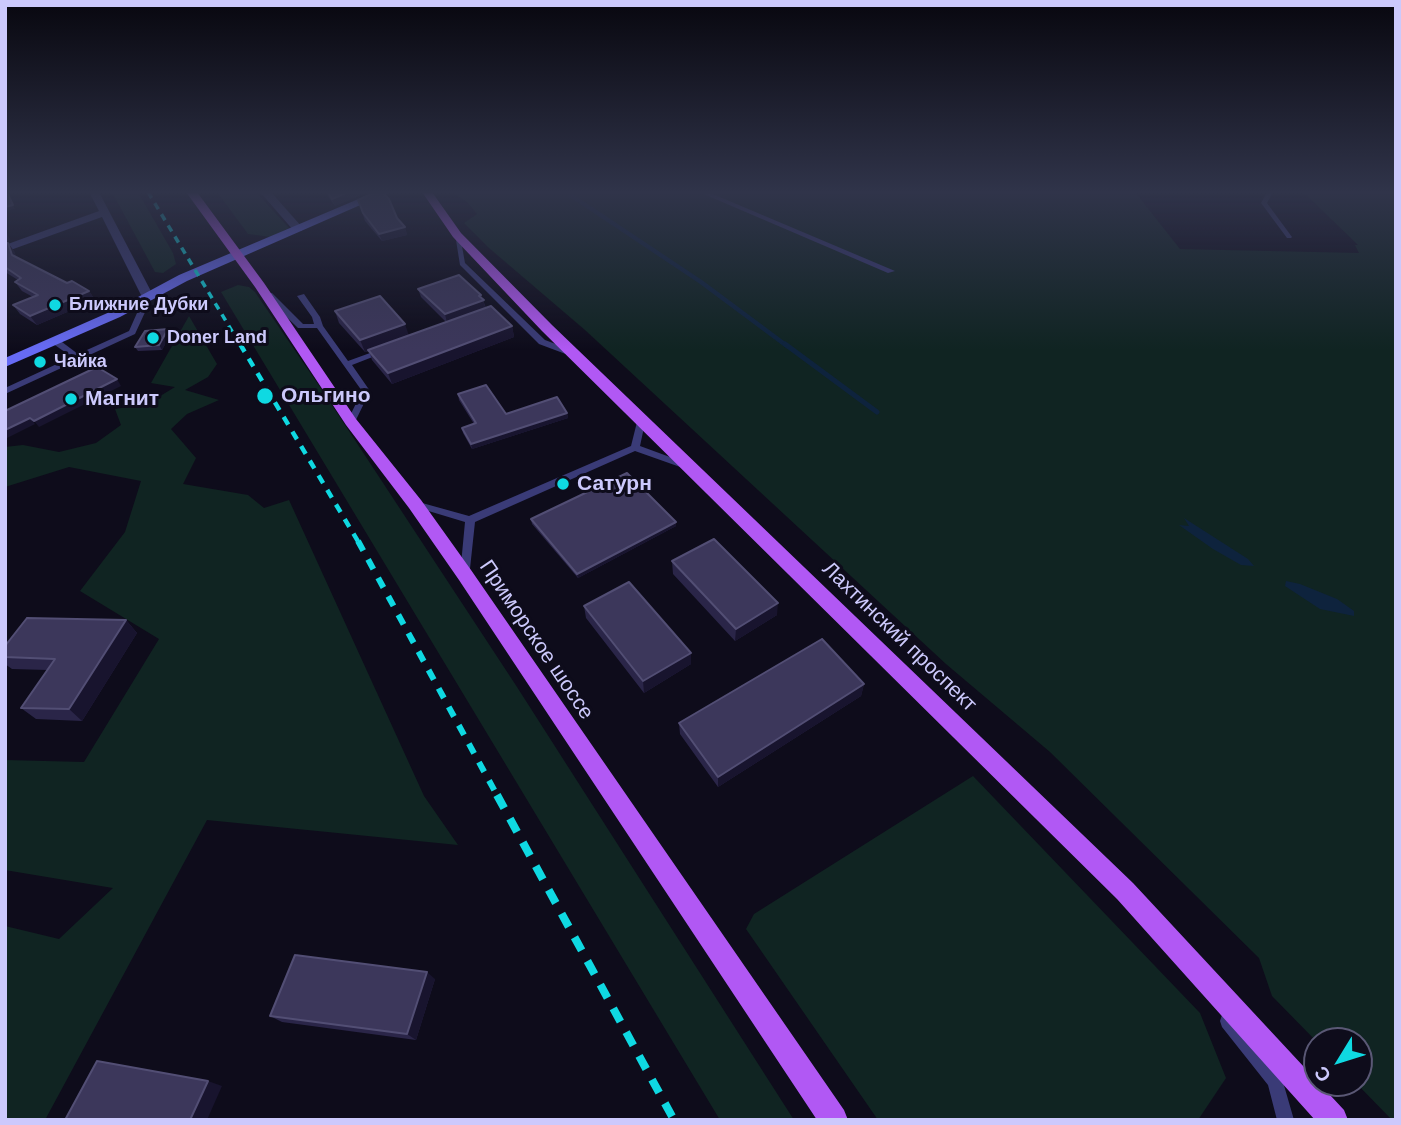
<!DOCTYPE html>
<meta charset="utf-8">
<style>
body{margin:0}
#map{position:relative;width:1401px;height:1125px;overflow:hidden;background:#0e0c1b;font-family:Arial,sans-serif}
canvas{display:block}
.frame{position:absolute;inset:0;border:7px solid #ccc9fc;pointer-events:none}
.north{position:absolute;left:1303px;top:1027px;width:70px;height:70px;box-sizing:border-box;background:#0e0c1b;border:2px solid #5a5875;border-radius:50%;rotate:232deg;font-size:19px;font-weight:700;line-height:28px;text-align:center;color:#ccc9fc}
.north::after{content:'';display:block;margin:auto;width:24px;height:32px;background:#0fd9e2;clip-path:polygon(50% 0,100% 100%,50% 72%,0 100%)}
</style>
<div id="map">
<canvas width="1401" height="1125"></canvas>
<div class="frame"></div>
<div class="north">С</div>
</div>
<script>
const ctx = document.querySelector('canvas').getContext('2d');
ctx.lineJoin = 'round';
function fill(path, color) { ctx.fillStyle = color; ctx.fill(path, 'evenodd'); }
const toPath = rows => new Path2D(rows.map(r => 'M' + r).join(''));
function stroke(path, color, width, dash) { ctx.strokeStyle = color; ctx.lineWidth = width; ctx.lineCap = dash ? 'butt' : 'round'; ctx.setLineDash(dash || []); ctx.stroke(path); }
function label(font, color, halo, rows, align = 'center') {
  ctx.font = font + ' Arial,sans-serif'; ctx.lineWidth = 6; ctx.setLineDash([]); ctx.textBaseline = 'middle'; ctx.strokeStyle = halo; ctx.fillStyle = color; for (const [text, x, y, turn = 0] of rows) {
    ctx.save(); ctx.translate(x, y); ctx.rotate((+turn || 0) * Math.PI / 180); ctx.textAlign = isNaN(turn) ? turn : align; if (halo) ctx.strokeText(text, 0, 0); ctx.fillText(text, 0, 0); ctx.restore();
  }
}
fill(toPath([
 [112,192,138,192,173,253,176,264,163,273,155,272],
 [217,192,256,192,289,228,271,237,248,234],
 [452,192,1135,192,1180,249,1359,253,1355,245,1358,245,1303,192,1396,192,1396,1120,1392,1120,1356,1083,1359,1083,1359,1041,1317,1042,1272,996,1259,958,1050,752,946,664,585,330,489,248,464,223,477,214,467,202],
 [238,285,249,287,255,292,322,390,517,687,794,1120,720,1120,221,292],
 [189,316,217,364,208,377,185,390,219,400,187,414,171,429,196,458,183,484,248,495,264,508,289,500,424,796,458,845,207,820,45,1120,5,1120,5,926,59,939,113,888,5,870,5,760,84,762,159,639,80,591,125,532,141,481,69,467,5,487,5,447,23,445,59,452,96,443,121,425,115,409,147,404,175,387,151,383],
 [973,776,1200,1013,1226,1078,1198,1120,878,1120,746,929,754,914]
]), '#102422');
fill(toPath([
 [1184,518,1248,559,1254,566,1241,565,1213,549,1179,525,1189,526],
 [1286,581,1300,584,1337,599,1354,611,1354,616,1320,609,1285,586]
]), '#0e233d');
stroke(toPath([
 [566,192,701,282,787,346]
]), '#0e233d', 4.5);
stroke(toPath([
 [785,344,877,412]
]), '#0e233d', 5);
fill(toPath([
 [699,192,708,192,895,271,888,273,699,192],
 [1267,192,1273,192,1267,203,1292,237,1291,238,1287,238,1261,203,1267,192],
 [455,234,460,235,465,263,545,340,577,352,577,356,571,356,539,344,460,265,455,234],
 [266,293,272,293,303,324,314,324,312,317,297,296,304,294,320,317,323,326,348,361,381,349,384,349,388,351,352,365,370,391,354,424,351,425,347,422,362,391,317,328,298,328,266,297,266,293],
 [145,295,152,297,135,334,5,394,5,388,72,357,52,343,52,339,58,339,78,354,129,331,145,295],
 [642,415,646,418,640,446,689,464,691,466,689,468,683,468,635,451,475,522,469,578,461,578,460,575,465,522,412,506,410,504,415,501,469,516,631,446,638,418,642,415],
 [1228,1013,1234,1015,1281,1075,1294,1120,1277,1120,1268,1085,1222,1027,1220,1021,1222,1015,1228,1013]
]), '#3a3b77');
fill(toPath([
 [89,192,99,192,154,297,152,300,142,297,102,217,5,252,5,245,99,211,89,192],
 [260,192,271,192,302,227,302,231,294,231,260,192]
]), '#3a3b77');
fill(toPath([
 [375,192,390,192,187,281,120,317,5,367,5,358,112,311,179,275,375,192]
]), '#676bf5');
fill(toPath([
 [186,192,197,192,264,283,356,419,421,500,471,570,844,1110,848,1120,817,1120,459,580,409,508,346,425,255,287,186,192],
 [422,192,432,192,461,233,552,325,1133,883,1344,1110,1348,1120,1315,1120,1117,899,542,331,453,237,422,192]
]), '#b158f4');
stroke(toPath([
 [148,192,241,346]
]), '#0fd9e2', 3.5, [7, 6]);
stroke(toPath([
 [240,344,359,543]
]), '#0fd9e2', 4.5, [9, 8]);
stroke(toPath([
 [358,541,498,797]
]), '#0fd9e2', 6, [11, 10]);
stroke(toPath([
 [497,795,674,1120]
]), '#0fd9e2', 8, [15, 12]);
fill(toPath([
 [325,192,368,192,335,206],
 [358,200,405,227,407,235,382,241,365,221],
 [5,243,8,243,14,251,16,257,67,283,89,291,95,300,37,325,20,314,13,305,33,297,22,291,15,282,18,280,5,272],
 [418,289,481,295,486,308,512,326,514,337,392,384,372,360,369,351,365,352,339,323,335,311,409,335,446,322,421,297],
 [168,329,171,333,162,350,138,351,135,347],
 [458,394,506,414,567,413,568,418,472,449,463,433,462,428,474,424,459,400],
 [531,519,676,526,578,578,532,524],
 [672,561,777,615,735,641,673,574],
 [584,606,691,664,644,693,586,618],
 [126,620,137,633,82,721,36,719,21,708,48,670,12,669,5,664,5,646],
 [864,684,861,696,718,787,680,734,679,723],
 [435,979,416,1040,282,1022,270,1016]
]), '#2a2548');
fill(toPath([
 [7,192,15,209,5,211,5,207],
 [348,192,368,192,335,206,332,199],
 [405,227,407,235,382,241,379,234],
 [5,228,10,240,5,242],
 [8,243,14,251,19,264,12,255],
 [89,291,95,300,37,325,30,316],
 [481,295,486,309,447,323,445,314],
 [405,324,409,336,365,352,360,340],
 [512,326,514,337,392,384,388,373],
 [168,329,171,333,162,350,159,345],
 [117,379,121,386,39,427,34,421],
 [567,413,568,418,472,449,471,444],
 [30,418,35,424,5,439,5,430],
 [676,522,676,526,578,578,577,574],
 [778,603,777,615,735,641,736,629],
 [126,620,137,633,82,721,69,709],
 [691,653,691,664,644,693,643,681],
 [864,684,861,696,718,787,718,777],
 [427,972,435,979,416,1040,407,1034],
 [208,1081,222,1086,207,1120,190,1120]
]), '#18142e');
const building = toPath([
 [5,192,7,192,13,205,5,207,5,192],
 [328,192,348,192,332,199,328,192],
 [376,192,382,192,389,199,397,218,405,227,379,234,363,213,358,200,376,192],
 [5,243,8,243,12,255,67,283,72,281,89,291,30,316,13,305,38,295,15,282,21,278,5,267,5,243],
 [459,275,481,295,479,296,484,300,445,314,418,289,459,275],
 [380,296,405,324,360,340,335,311,380,296],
 [491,306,512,326,388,373,368,350,491,306],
 [168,329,159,345,135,347,145,331,168,329],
 [97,367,117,379,34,421,30,418,5,430,5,411,97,367],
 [486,385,506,414,557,397,567,413,471,444,462,428,476,423,458,394,486,385],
 [627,473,676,522,577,574,531,519,627,473],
 [714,539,778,603,736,629,672,561,714,539],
 [629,582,691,653,643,681,584,606,629,582],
 [27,618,126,620,69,709,21,708,55,659,5,657,5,646,27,618],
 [822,639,864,684,718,777,679,723,822,639],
 [295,955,427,972,407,1034,270,1016,295,955],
 [97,1061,208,1081,190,1120,65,1120,97,1061]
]);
fill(building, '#3c375b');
stroke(building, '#524e74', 2);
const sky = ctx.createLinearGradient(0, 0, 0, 350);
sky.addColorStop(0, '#08070f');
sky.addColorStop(0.55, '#30344a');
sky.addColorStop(1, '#30344a00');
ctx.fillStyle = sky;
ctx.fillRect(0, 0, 1401, 350);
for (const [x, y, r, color] of [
 [55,305,7,"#0fd9e2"],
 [153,338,7,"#0fd9e2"],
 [40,362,7,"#0fd9e2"],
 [265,396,9,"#0fd9e2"],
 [71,399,7,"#0fd9e2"],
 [563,484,7,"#0fd9e2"]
]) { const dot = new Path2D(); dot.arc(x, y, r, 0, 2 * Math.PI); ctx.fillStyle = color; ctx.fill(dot); stroke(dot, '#0e0c1b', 2.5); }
label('bold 18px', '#ccc9fc', '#0e0c1b', [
 ["Ближние Дубки",69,305],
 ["Doner Land",167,338],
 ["Чайка",54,362]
], 'left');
label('bold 21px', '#ccc9fc', '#0e0c1b', [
 ["Ольгино",281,396],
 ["Магнит",85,399],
 ["Сатурн",577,484]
], 'left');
label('21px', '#ccc9fc', '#0e0c1b', [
 ["Лахтинский проспект",899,637,44],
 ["Приморское шоссе",536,640,56]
]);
</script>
